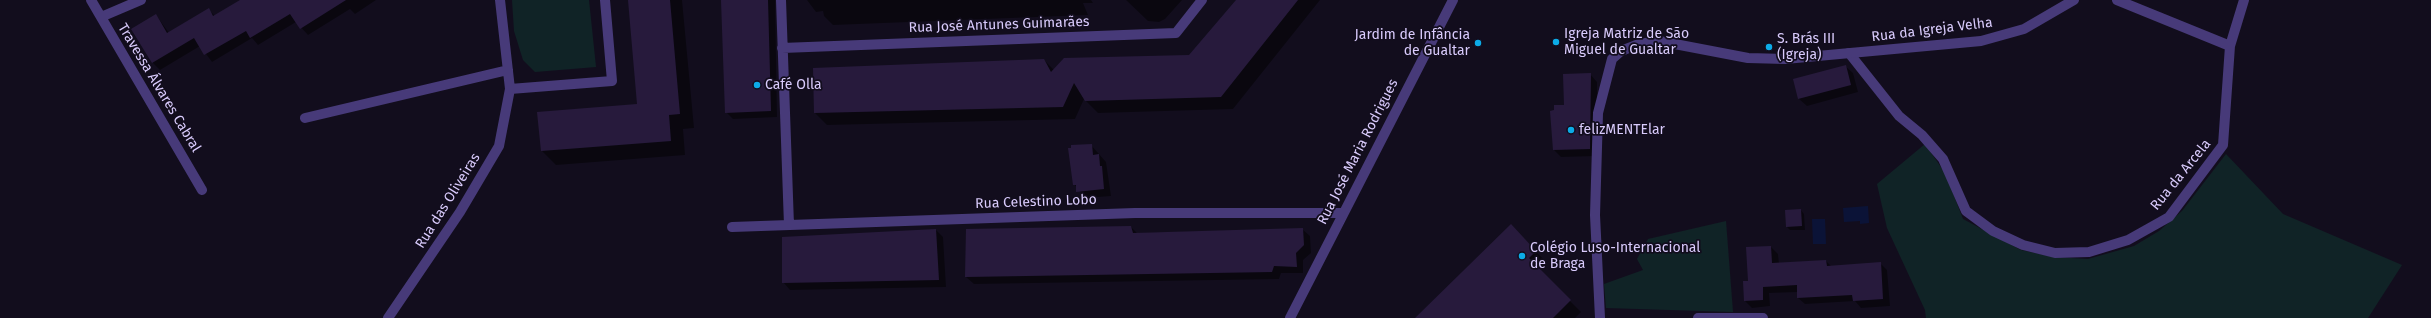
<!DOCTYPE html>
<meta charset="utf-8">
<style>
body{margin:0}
canvas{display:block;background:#120d1d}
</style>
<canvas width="2431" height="318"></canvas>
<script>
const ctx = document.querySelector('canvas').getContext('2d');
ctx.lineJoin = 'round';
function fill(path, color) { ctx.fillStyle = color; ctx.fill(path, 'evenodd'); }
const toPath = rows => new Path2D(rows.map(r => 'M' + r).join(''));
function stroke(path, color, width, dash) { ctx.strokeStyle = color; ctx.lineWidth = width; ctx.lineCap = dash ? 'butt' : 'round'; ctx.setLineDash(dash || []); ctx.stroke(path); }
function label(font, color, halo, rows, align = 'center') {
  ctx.font = font + ' "Fira Sans",sans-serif'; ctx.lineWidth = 3.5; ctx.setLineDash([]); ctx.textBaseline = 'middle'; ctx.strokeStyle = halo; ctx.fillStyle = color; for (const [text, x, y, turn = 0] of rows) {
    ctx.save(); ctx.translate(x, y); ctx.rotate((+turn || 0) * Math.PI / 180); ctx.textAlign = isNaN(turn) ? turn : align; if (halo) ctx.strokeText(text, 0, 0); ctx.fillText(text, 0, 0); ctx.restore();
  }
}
fill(toPath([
 [512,0,589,0,596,67,535,72,523,60,514,31],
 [1925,144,1945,173,1963,219,2021,250,2054,257,2088,259,2134,246,2159,231,2182,211,2226,154,2283,214,2402,265,2368,318,1926,318,1925,310,1887,228,1877,184],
 [1726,221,1733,312,1606,308,1604,284,1643,270,1637,259,1648,239]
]), '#102326');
fill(toPath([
 [1868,206,1869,223,1860,224,1860,221,1844,222,1843,208],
 [1812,219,1825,219,1826,244,1813,244]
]), '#0b1337');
fill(toPath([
 [242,0,376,0,355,14,350,9,308,35,296,22,258,45,252,38,212,62,200,46,160,70,153,63,133,29,156,15,169,33,209,10,215,16],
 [629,0,682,0,694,128,683,129,685,155,556,165,542,151,639,104],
 [722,0,775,0,777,117,733,119,726,112],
 [807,0,1091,0,1093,3,1083,3,1088,15,833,25,824,16,823,11,816,12],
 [1126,0,1182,0,1165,19,1159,22,1148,21],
 [1239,0,1320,0,1233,109,1098,113,1084,99,1075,119,827,125,815,113,1044,60,1054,70,1189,56],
 [1845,66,1853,73,1858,92,1807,106,1799,99,1794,80],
 [1590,74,1597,82,1597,156,1561,157,1554,150,1565,106],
 [1091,145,1106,162,1111,196,1085,198,1074,184],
 [1801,210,1804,214,1805,230,1790,230,1787,227],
 [1131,227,1137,233,1302,229,1310,236,1311,253,1303,260,1303,273,1281,273,1279,279,974,284,966,277],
 [936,230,943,237,946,287,790,290,783,282],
 [1522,237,1546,262,1539,270,1581,312,1575,318,1417,318],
 [1771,247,1778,254,1779,264,1826,261,1832,267,1880,263,1887,270,1890,306,1861,308,1855,301,1805,304,1798,298,1798,292,1769,293,1770,306,1752,308,1745,301,1749,282]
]), '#0007');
fill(toPath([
 [240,0,346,0,300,29,290,14,250,38,246,31,204,55,194,38,152,63,131,29,156,14,167,33,209,8,213,16],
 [628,0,670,0,680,114,669,115,671,141,541,151,537,112,637,104],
 [721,0,768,0,771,111,725,113],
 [1236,0,1298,0,1221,97,1085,101,1074,83,1063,107,814,113,813,68,1044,59,1051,72,1064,58,1189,55],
 [1846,65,1851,85,1798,99,1793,79],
 [1591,73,1590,149,1553,150,1550,111,1554,110,1554,105,1564,105,1563,74],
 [1092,144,1093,155,1099,154,1100,166,1102,166,1104,189,1076,192,1076,185,1073,185,1068,148,1071,148,1071,145],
 [1801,209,1802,226,1786,227,1785,210],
 [1511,224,1536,251,1529,258,1571,300,1553,318,1415,318],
 [1131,226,1133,233,1303,228,1304,245,1296,253,1297,267,1274,266,1272,272,965,277,966,229],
 [936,229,939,280,782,283,782,237],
 [1771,246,1772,263,1826,260,1827,266,1881,262,1883,299,1853,301,1852,295,1797,298,1797,285,1763,287,1763,300,1744,301,1743,281,1748,281,1746,247]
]), '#271a3c');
stroke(toPath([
 [91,0,202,190],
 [781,0,789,225],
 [2117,0,2230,46,2244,0],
 [101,17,141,0],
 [782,48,1176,33,1202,0],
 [1849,53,1899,116,1922,135,1943,159,1966,211,1993,231,2023,245,2055,253,2089,252,2128,240,2169,217,2223,145,2230,46],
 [510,89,612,81,605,0],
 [305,118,508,70],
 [732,227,1135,213,1342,213],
 [388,318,460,212,499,146,510,89,500,0],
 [1290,318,1453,0],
 [1698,318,1763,318]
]), '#473a79', 10);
stroke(toPath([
 [1600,318,1595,215,1598,113,1612,59,1621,51,1639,44,1659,41,1748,58,1785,59,1981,41,2024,29,2074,0]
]), '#473a79', 10);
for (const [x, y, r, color] of [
 [1556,42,4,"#0cabe7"],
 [1478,43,4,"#0cabe7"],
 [1769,47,4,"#0cabe7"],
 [757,85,4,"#0cabe7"],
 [1571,130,4,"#0cabe7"],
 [1522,256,4,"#0cabe7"]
]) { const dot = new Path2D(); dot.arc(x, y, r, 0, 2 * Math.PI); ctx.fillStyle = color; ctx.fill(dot); stroke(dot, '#120d1d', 1.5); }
label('14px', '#d9cbfc', '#120d1d', [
 ["Rua José Antunes Guimarães",999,25,-2],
 ["Rua da Igreja Velha",1932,30,-7],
 ["Travessa Álvares Cabral",159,88,59],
 ["Rua José Maria Rodrigues",1358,152,-63],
 ["Rua da Arcela",2181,175,-51],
 ["Rua das Oliveiras",448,201,-58],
 ["Rua Celestino Lobo",1036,202,-2]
]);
label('14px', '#d9cbfc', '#120d1d', [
 ["Igreja Matriz de São",1564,34],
 ["Miguel de Gualtar",1564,50],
 ["Jardim de Infância",1470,35,"right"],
 ["de Gualtar",1470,51,"right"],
 ["S. Brás III",1777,39],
 ["(Igreja)",1777,55],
 ["Café Olla",765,85],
 ["felizMENTElar",1579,130],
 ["Colégio Luso-Internacional",1530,248],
 ["de Braga",1530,264]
], 'left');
</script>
